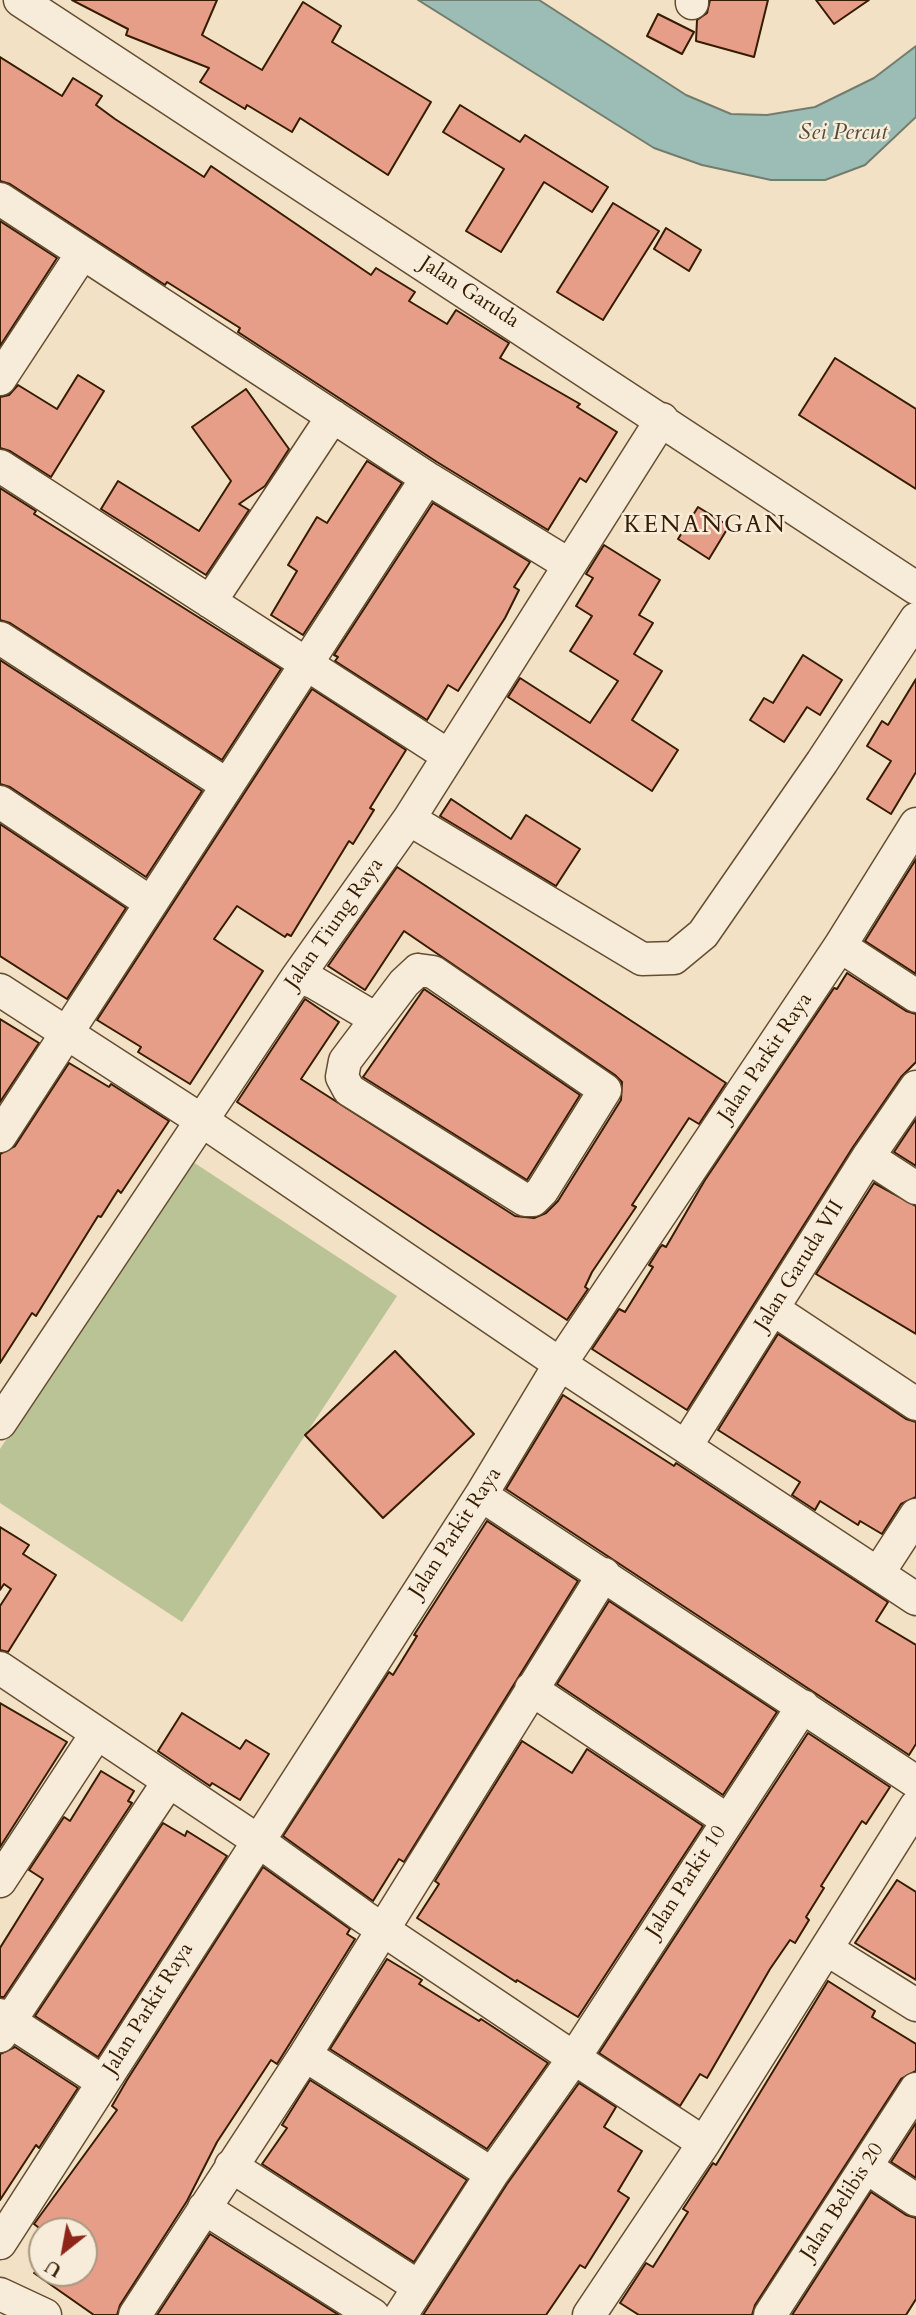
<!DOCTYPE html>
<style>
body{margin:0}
#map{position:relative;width:916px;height:2315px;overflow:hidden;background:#f3e1c5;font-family:Cardo,serif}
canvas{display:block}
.north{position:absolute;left:28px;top:2217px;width:70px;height:70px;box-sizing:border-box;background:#f7ecd9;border:2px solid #aa9982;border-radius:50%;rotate:211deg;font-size:19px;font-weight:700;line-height:28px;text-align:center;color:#361c00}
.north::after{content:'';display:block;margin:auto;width:24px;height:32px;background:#8f2418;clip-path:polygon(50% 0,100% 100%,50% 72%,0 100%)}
</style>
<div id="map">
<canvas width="916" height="2315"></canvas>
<div class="north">U</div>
</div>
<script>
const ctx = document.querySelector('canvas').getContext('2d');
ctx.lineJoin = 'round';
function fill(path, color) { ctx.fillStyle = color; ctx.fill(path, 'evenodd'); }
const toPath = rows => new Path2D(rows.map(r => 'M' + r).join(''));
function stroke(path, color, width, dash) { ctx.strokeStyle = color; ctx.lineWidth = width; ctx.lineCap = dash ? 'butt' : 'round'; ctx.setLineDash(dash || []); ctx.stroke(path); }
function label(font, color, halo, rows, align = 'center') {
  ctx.font = font + ' Cardo,serif'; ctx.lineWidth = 5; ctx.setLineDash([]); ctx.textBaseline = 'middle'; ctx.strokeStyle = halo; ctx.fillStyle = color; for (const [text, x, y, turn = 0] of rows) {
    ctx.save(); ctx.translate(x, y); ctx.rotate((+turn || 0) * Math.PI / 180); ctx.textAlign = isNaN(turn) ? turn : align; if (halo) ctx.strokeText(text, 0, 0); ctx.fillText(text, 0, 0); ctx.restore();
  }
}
fill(toPath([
 [190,1160,397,1296,182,1622,0,1503,0,1449]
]), '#bac395');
const water = toPath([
 [418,0,539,0,686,95,731,114,767,115,815,107,874,78,916,46,916,117,865,165,825,180,771,180,702,165,654,148,418,0]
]);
fill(water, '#9bbdb5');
stroke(water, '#737d6d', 2);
const building = toPath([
 [72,0,217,0,202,35,262,70,303,2,341,26,332,42,431,102,388,175,300,118,292,132,247,105,245,109,200,82,209,68,126,35,128,29,72,0],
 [710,0,768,0,754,57,696,41,697,20,707,13,710,0],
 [816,0,869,0,834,24,816,0],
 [658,14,694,32,682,54,647,36,658,14],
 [0,57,62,96,73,78,102,96,96,105,115,119,204,177,211,166,371,275,376,268,415,292,409,301,447,324,456,310,509,343,500,358,580,404,577,407,617,432,586,482,580,478,548,530,437,462,238,332,240,328,167,282,165,285,10,184,0,181,0,57],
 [460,105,520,142,525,135,608,187,592,212,544,182,501,252,466,231,504,169,443,132,460,105],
 [613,203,659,231,603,320,557,292,613,203],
 [0,221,57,258,0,346,0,221],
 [666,228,701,250,689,271,654,249,666,228],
 [835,358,916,409,916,489,799,415,835,358],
 [78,375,104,391,51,477,10,451,0,448,0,397,9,395,18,385,57,409,78,375],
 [246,389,289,449,265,486,239,504,249,510,206,575,101,509,118,481,199,531,231,481,192,427,246,389],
 [367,461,402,483,303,635,271,615,297,571,288,565,317,517,327,523,367,461],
 [0,488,36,511,34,514,281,669,222,760,10,623,0,620,0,488],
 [433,503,530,562,514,587,519,590,505,618,458,691,448,685,427,720,335,661,338,657,334,655,433,503],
 [698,507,729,526,709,559,678,539,698,507],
 [604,545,660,580,639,615,653,623,634,654,662,671,632,720,678,750,652,791,508,697,520,678,590,723,618,681,570,651,592,616,576,606,593,578,586,574,604,545],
 [803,655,842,680,820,715,807,707,784,742,750,720,764,698,773,703,803,655],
 [0,660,202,791,146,877,10,787,0,784,0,660],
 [916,679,916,772,891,814,867,799,891,761,867,746,882,721,888,725,916,679],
 [312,689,406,750,370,808,374,810,353,844,349,841,291,936,287,934,285,937,237,906,214,939,263,971,190,1084,138,1052,141,1047,97,1020,312,689],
 [451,799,511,839,526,815,580,849,556,886,440,816,451,799],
 [0,824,126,908,67,999,0,956,0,824],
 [916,859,916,974,865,941,916,859],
 [397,867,726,1083,699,1124,689,1118,632,1205,636,1207,592,1272,585,1287,588,1289,567,1320,237,1102,305,999,339,1022,301,1079,515,1216,534,1218,546,1213,558,1201,621,1100,622,1082,615,1075,404,931,365,990,328,966,397,867],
 [847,973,906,1011,916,1014,916,1062,901,1077,853,1147,687,1410,592,1349,619,1309,625,1312,653,1267,649,1265,659,1249,662,1245,666,1247,705,1180,834,988,837,989,847,973],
 [424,989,580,1095,527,1180,363,1077,424,989],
 [0,1019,39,1043,0,1102,0,1019],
 [69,1063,109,1087,111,1084,169,1121,121,1193,118,1190,101,1217,98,1216,36,1316,32,1313,0,1363,0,1154,15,1146,69,1063],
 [916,1119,916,1166,894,1152,916,1119],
 [874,1183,916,1206,916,1334,816,1274,874,1183],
 [778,1334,906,1419,916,1422,916,1497,901,1504,882,1534,860,1521,858,1525,820,1501,815,1510,792,1495,800,1482,718,1430,778,1334],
 [395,1351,474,1434,383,1518,305,1435,395,1351],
 [563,1395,674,1466,676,1463,888,1602,876,1621,916,1645,916,1744,909,1755,506,1489,563,1395],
 [487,1521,578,1581,404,1862,399,1859,373,1901,283,1836,389,1672,393,1675,417,1636,414,1635,487,1521],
 [0,1527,29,1545,23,1554,56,1575,8,1652,0,1650,0,1606,11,1589,4,1584,0,1590,0,1527],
 [609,1601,777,1712,723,1795,557,1684,609,1601],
 [0,1703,67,1742,0,1847,0,1703],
 [182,1713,240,1749,246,1740,269,1754,240,1800,212,1783,210,1786,158,1751,182,1713],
 [808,1733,890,1787,866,1824,862,1821,821,1886,824,1888,806,1917,809,1920,795,1943,790,1940,770,1969,707,2078,700,2074,680,2106,599,2053,808,1733],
 [522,1741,572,1773,587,1749,703,1826,578,2017,517,1980,516,1982,417,1918,439,1884,435,1881,522,1741],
 [101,1771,134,1791,128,1801,132,1803,4,1997,0,1997,0,1948,43,1879,29,1870,64,1817,70,1821,101,1771],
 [163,1823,185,1836,187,1831,227,1856,98,2057,35,2016,163,1823],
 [263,1867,350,1929,347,1934,355,1939,277,2064,271,2060,217,2142,187,2201,120,2305,117,2315,94,2315,34,2273,84,2273,84,2231,43,2231,34,2224,117,2110,112,2106,127,2080,263,1867],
 [897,1880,916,1892,916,1980,855,1943,897,1880],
 [387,1959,422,1980,419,1984,443,1999,479,2021,481,2019,548,2063,487,2149,330,2049,387,1959],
 [828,1981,875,2011,872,2017,916,2044,916,2071,901,2079,755,2305,752,2315,639,2315,620,2303,646,2263,653,2267,688,2212,683,2209,713,2163,716,2165,828,1981],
 [15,2047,78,2088,39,2148,36,2145,0,2200,0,2054,15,2047],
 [310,2080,467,2180,414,2262,262,2164,287,2128,282,2125,310,2080],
 [579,2083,616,2107,604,2127,642,2151,618,2191,629,2198,585,2268,580,2265,546,2315,423,2315,507,2184,579,2083],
 [916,2123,916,2178,891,2162,916,2123],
 [871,2192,906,2215,916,2218,916,2299,906,2315,792,2315,871,2192],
 [210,2234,339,2315,157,2315,210,2234]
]);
fill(building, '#e69e89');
stroke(building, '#361c00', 2);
const minor = toPath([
 [20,0,916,588],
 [692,3,692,0],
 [0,199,427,478,568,564],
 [0,379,82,254],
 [0,466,449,756],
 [210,602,333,416],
 [0,638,227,785],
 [0,802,151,903],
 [409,819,642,959,674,958,703,934,822,762,916,619],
 [840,946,916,996],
 [418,970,433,972,605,1090,542,1191,533,1200,525,1200,349,1090,342,1077,345,1061,404,983,418,970],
 [298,976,315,983,376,1019],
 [0,990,201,1120,560,1364,916,1599],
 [0,1136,427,478],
 [868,1157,916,1188],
 [773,1309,916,1404],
 [0,1423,298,976,409,819,662,419],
 [686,1446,868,1157,916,1087],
 [481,1495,916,1782],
 [879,1572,916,1515],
 [0,1668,257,1840,364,1917,574,2058,704,2143],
 [531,1689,727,1820],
 [0,1881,97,1733],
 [828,1950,916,2005],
 [0,2015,103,2082],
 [0,2036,169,1781],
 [305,2055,492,2174],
 [231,2166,419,2287],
 [866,2167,916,2200],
 [204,2208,373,2315],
 [0,2243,481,1495,560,1364,840,946,916,824],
 [0,2294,45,2315],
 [135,2315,305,2055,604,1574],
 [401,2315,492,2174,574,2058,803,1706],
 [589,2315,704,2143,916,1806],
 [770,2315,916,2089]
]);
stroke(minor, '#654d31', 35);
stroke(minor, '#f7ecd9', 32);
label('21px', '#361c00', '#f7ecd9', [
 ["Jalan Garuda",469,293,33],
 ["Jalan Tiung Raya",335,924,-55],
 ["Jalan Parkit Raya",766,1058,-56],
 ["Jalan Garuda VII",800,1266,-58],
 ["Jalan Parkit Raya",456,1533,-57],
 ["Jalan Parkit 10",687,1882,-57],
 ["Jalan Parkit Raya",149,2009,-58],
 ["Jalan Belibis 20",843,2202,-57]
]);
label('italic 23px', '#544c36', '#f7ecd9', [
 ["Sei Percut",843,134]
]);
ctx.letterSpacing = '2px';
label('24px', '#361c00', '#f7ecd9', [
 ["KENANGAN",705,526]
]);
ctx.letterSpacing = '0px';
</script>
